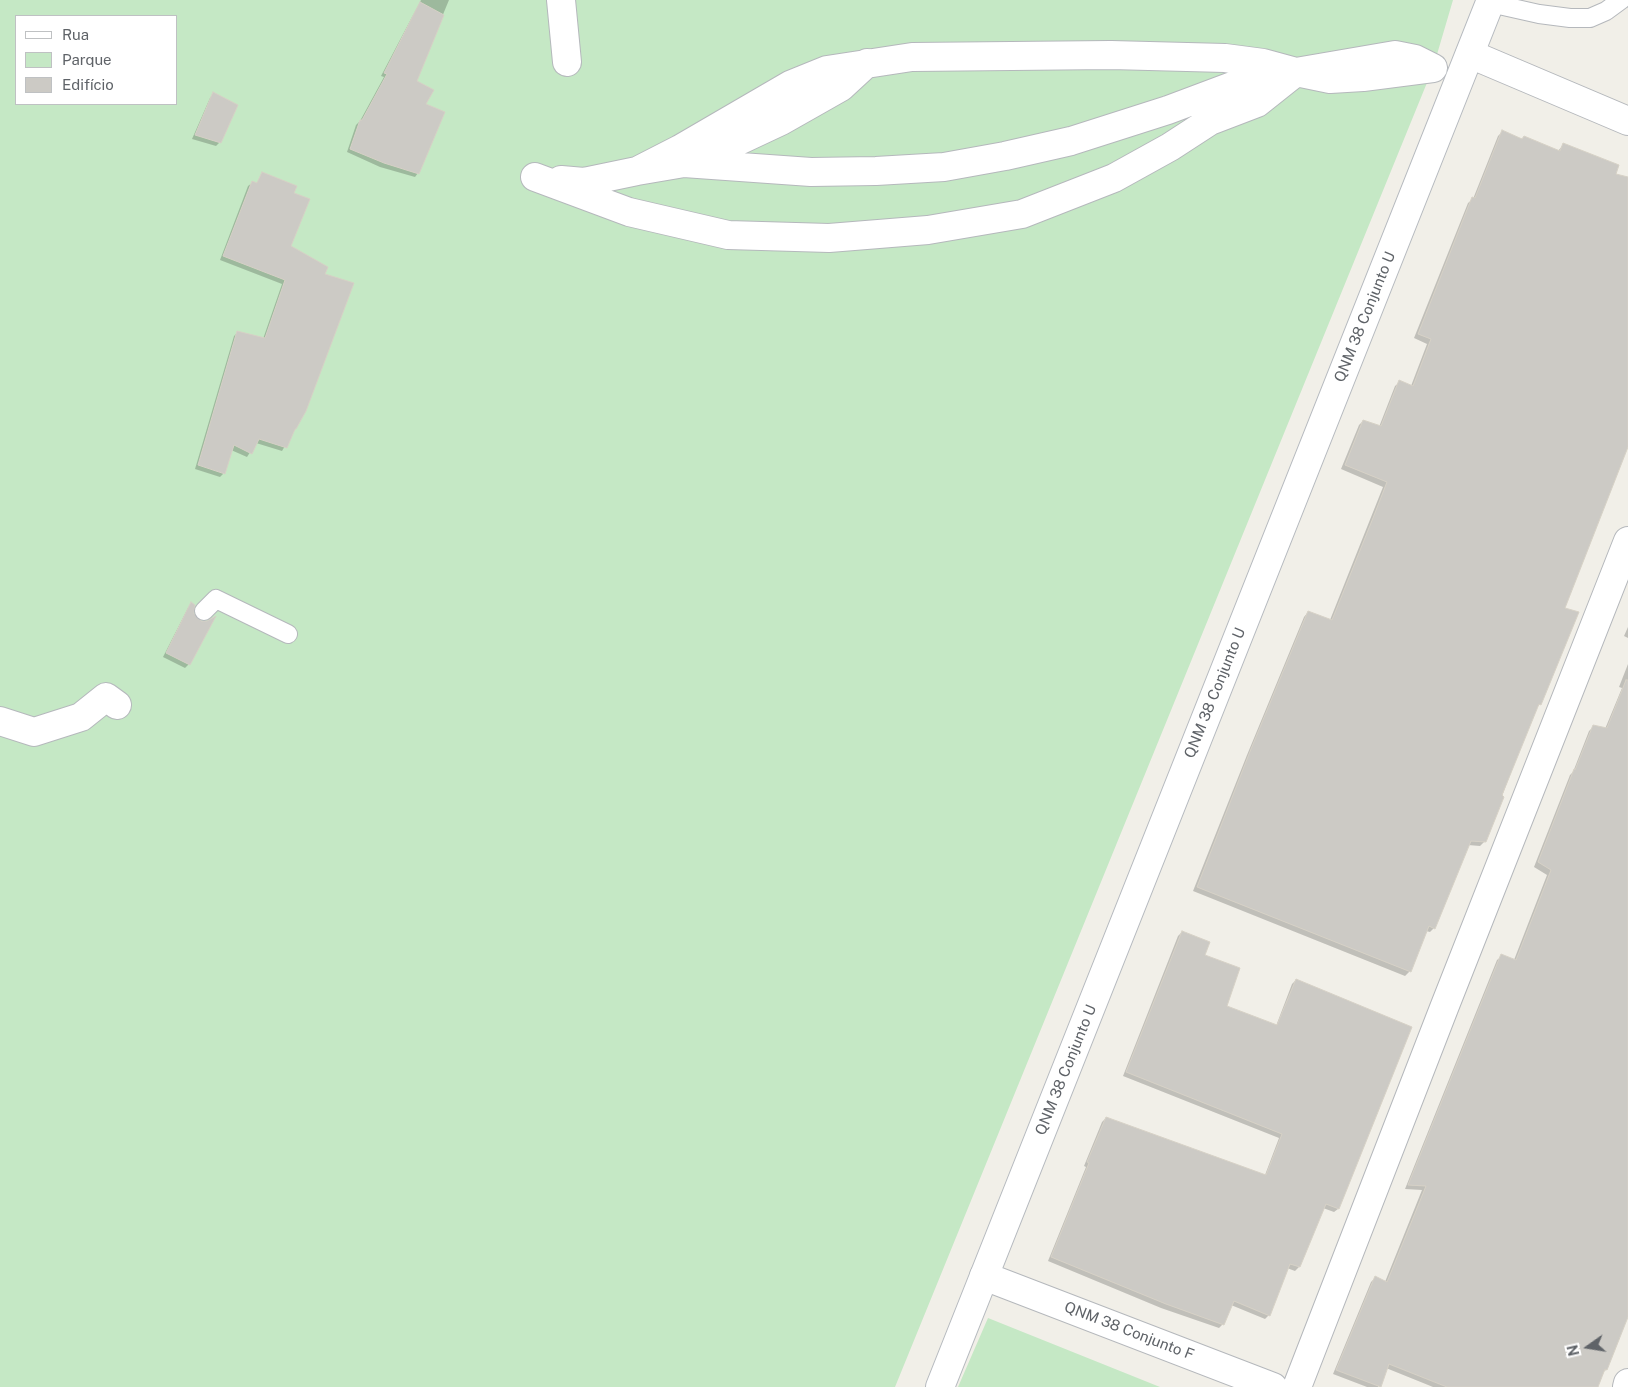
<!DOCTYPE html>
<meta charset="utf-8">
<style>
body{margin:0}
#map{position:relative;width:1628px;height:1387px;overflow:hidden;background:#f1efe8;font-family:"Public Sans",sans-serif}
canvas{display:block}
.legend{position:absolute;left:15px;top:15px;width:162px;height:90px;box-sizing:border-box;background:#fff;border:1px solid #bfc1c3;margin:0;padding:6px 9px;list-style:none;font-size:15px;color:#5f6368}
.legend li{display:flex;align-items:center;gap:10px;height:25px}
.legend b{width:25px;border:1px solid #bfc1c3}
.north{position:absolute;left:1563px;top:1322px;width:50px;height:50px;-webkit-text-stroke:4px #fff;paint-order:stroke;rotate:257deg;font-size:14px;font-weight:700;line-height:20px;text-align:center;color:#5f6368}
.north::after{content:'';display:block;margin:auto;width:18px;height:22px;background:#5f6368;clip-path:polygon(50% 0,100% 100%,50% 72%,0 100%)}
</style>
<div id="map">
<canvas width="1628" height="1387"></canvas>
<ul class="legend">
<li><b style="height:6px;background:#fff"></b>Rua</li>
<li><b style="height:14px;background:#c5e8c5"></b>Parque</li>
<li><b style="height:14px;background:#cccac5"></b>Edifício</li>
</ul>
<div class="north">N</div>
</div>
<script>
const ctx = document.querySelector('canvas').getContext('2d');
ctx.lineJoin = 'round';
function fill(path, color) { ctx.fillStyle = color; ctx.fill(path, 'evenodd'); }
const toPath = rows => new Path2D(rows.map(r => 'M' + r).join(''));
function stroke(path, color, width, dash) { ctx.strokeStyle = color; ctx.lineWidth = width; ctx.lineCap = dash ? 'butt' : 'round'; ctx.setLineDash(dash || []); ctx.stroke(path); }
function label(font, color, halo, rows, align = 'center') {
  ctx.font = font + ' "Public Sans",sans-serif'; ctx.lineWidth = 4; ctx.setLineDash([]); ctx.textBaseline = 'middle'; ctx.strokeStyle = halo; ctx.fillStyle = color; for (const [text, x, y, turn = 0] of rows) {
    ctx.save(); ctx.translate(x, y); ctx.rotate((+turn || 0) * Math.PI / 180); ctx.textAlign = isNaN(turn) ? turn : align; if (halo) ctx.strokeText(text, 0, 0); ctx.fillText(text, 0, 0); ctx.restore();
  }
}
fill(toPath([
 [0,0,1453,0,1433,68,895,1387,0,1387],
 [16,16,176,16,176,104,16,104],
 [988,1318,1160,1387,958,1387]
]), '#c5e8c5');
fill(toPath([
 [421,0,449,0,415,82,424,105,418,173,415,177,380,167,347,152,356,125,360,121,384,77,381,76],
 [213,94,220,142,216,146,192,139,210,98],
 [1502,132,1558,151,1564,144,1615,174,1628,179,1628,443,1564,609,1540,704,1535,709,1485,841,1480,846,1468,845,1434,928,1430,932,1426,931,1410,971,1405,976,1193,891,1247,755,1304,617,1308,612,1330,620,1383,487,1341,469,1359,425,1363,421,1379,427,1395,386,1400,382,1411,386,1427,344,1414,338,1468,203,1473,199,1498,136],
 [263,174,292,193,290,246,323,275,295,429,282,451,256,443,247,457,231,450,224,473,220,477,195,469,234,336,237,333,263,339,282,284,220,260,248,186,252,183,256,184],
 [191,604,189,664,185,668,163,657,188,608],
 [1628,627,1628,638,1624,636],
 [1628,664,1628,1315,1606,1370,1601,1374,1596,1387,1433,1387,1386,1368,1378,1387,1367,1387,1333,1374,1371,1282,1375,1278,1385,1282,1422,1190,1405,1189,1497,960,1502,956,1514,960,1547,875,1534,867,1570,775,1573,772,1589,731,1594,726,1605,729,1622,688,1619,687],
 [1182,932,1203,955,1225,1006,1276,1026,1292,984,1296,980,1338,1209,1334,1212,1323,1208,1299,1267,1295,1271,1287,1268,1269,1315,1265,1319,1231,1305,1223,1324,1219,1328,1161,1308,1048,1261,1086,1167,1084,1166,1102,1122,1106,1118,1265,1175,1279,1138,1123,1076,1178,936]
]), '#0003');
const building = toPath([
 [420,2,444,15,417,81,434,90,426,104,445,112,419,174,384,163,350,149,360,120,362,120,387,74,384,73,420,2],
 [213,92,238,105,221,143,195,135,213,92],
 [1502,130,1522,139,1524,136,1560,151,1563,143,1619,165,1616,174,1628,177,1628,447,1565,608,1579,612,1541,705,1539,704,1502,795,1504,797,1486,842,1471,841,1435,929,1429,926,1411,972,1197,887,1251,749,1308,611,1332,620,1373,518,1387,482,1345,465,1363,420,1381,426,1399,380,1413,386,1431,339,1418,334,1472,197,1475,198,1502,130],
 [262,172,297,186,294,193,310,199,291,246,328,267,325,274,354,283,306,411,296,429,295,429,287,448,259,439,252,454,234,445,225,474,198,465,237,331,265,338,285,280,223,256,252,181,257,183,262,172],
 [191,602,195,605,194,614,201,621,207,621,216,616,190,665,166,653,191,602],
 [1626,680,1628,680,1628,1317,1607,1370,1605,1369,1598,1387,1447,1387,1389,1364,1381,1387,1336,1370,1375,1276,1387,1282,1426,1186,1408,1185,1501,954,1516,960,1551,870,1538,862,1574,769,1575,770,1593,725,1607,728,1626,680],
 [1182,931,1210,942,1205,955,1240,968,1227,1006,1277,1025,1296,979,1412,1027,1339,1209,1326,1204,1300,1267,1290,1264,1270,1316,1234,1301,1224,1325,1166,1304,1051,1257,1089,1163,1087,1162,1106,1117,1266,1175,1282,1134,1126,1072,1182,931]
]);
fill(building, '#cccac5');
stroke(building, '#d6d1c6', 1);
const lane = toPath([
 [1490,3,1539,14,1570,18,1590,18,1606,11,1621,0],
 [204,611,216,599,288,634]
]);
const street = toPath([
 [561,0,567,62],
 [1470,54,1628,121],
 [690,160,732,144,781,121,841,87,867,63],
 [535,177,629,212,728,235,829,238,928,230,1022,214,1114,178,1170,147,1210,121,1257,103,1296,72,1248,80,1168,110,1071,141,1005,156,944,167,876,171,811,172,684,163,637,171],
 [561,180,584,182,637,171,680,149,790,85,827,70,912,57,1111,55,1225,58,1263,63,1296,72,1330,79,1363,77,1433,68,1415,59,1395,55,1296,72],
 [0,721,34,732,81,717,106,697,117,705],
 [984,1276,1273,1387],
 [1297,1387,1444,1008,1628,541],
 [1627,1387,1628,1383]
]);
const secondary = toPath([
 [940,1387,1491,0]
]);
stroke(lane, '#b5b8bc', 20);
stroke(street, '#b5b8bc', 30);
stroke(secondary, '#b6babf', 30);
stroke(lane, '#fff', 18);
stroke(street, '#fff', 28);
stroke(secondary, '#fff', 28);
label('15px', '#5f6368', '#fff', [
 ["QNM 38 Conjunto U",1365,317,-68],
 ["QNM 38 Conjunto U",1215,693,-68],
 ["QNM 38 Conjunto U",1066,1070,-68],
 ["QNM 38 Conjunto F",1129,1331,21]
]);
</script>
